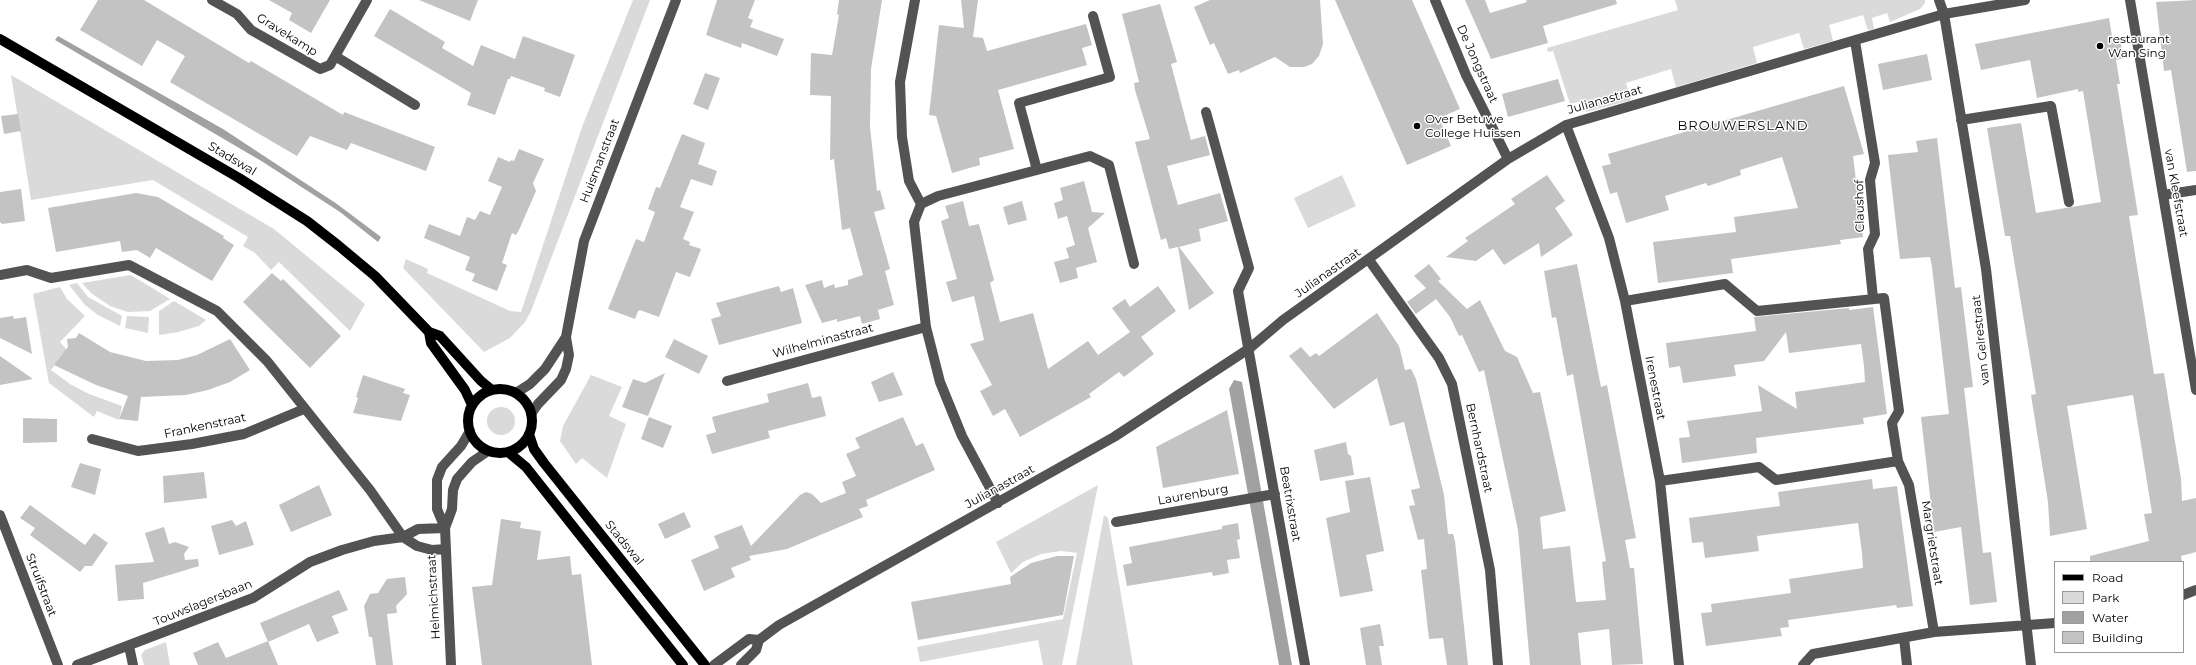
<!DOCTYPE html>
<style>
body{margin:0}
#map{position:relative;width:2196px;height:665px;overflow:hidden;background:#fff;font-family:Montserrat,sans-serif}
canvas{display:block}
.legend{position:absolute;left:2054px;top:561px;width:130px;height:92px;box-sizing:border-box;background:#fff;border:1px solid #999;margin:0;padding:5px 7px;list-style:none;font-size:12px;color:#000}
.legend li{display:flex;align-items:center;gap:8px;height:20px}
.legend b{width:20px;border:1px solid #999}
</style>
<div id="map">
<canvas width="2196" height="665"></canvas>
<ul class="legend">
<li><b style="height:5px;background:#000"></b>Road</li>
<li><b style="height:11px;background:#dadada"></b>Park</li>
<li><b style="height:11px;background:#a1a1a1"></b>Water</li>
<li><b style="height:11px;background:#c3c3c3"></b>Building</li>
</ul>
</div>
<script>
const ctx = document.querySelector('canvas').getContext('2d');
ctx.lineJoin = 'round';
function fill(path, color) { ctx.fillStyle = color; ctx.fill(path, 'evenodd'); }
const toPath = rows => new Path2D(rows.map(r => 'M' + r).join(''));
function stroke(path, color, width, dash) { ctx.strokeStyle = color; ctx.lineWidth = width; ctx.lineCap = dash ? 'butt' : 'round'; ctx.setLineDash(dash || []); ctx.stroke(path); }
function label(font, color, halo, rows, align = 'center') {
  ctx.font = font + ' Montserrat,sans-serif'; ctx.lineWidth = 3; ctx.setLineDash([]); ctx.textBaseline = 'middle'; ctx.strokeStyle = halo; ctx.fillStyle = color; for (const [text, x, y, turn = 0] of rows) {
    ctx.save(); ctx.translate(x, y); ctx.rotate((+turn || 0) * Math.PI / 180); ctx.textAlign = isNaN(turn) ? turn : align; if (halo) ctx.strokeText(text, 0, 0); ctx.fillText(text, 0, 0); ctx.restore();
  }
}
fill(toPath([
 [633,0,650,0,531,311,525,322,510,338,484,352,403,268,406,259,428,269,427,273,510,311,521,312,582,127],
 [1675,0,1925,0,1925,3,1920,9,1890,22,1887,13,1872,18,1874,29,1868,30,1863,15,1829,25,1833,41,1804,49,1799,33,1753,47,1757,63,1676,87,1671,69,1626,83,1631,100,1586,112,1582,101,1570,104,1553,51,1548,52,1547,48,1678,10],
 [11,75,274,229,365,304,350,331,279,262,271,270,255,253,243,246,248,237,153,180,31,200],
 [1342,175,1356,206,1308,228,1294,198],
 [131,275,170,299,150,311,128,312,110,306,91,293,82,283],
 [77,283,88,297,122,316,120,326,98,315,85,305,69,285],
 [60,287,67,299,85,316,60,342,67,350,51,370,70,384,89,394,122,406,119,420,97,411,94,417,49,383,33,294],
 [174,301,206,320,199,326,178,332,159,335,159,311],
 [127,316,149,317,148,333,125,328],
 [591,375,622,387,609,416,626,424,607,478,582,458,576,464,560,441,563,426],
 '487 421a14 14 0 1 1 28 0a14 14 0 1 1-28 0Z',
 [1098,485,1062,665,1043,665,1038,640,920,662,917,647,1063,619,1077,553,1061,551,1041,554,1023,562,1011,573,996,542],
 [1104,515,1108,518,1133,665,1076,665],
 [166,642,170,665,144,665,141,655,145,650]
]), '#dadada');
fill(toPath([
 [58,36,223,129,337,204,381,237,378,242,340,212,263,162,55,40],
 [1234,380,1242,382,1292,665,1279,665,1229,389]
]), '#a1a1a1');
fill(toPath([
 [98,0,144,0,249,63,251,61,343,115,344,112,435,147,426,171,351,143,347,150,310,136,297,156,170,82,185,56,157,40,142,66,80,30],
 [269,0,330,0,311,33,289,20,292,13],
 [419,0,478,0,470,21],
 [717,0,755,0,748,18,753,20,750,27,784,39,777,56,742,43,741,48,706,35],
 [839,0,882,0,871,69,870,127,877,191,880,190,885,209,874,212,890,269,885,271,894,305,878,310,880,319,862,324,860,316,837,322,837,319,822,323,805,285,822,280,824,288,834,284,835,288,848,285,848,280,863,275,850,228,842,230,834,159,830,160,831,96,810,95,811,53,832,55,839,15,837,14],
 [961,0,978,0,973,37,983,38,987,51,1086,24,1092,45,1082,48,1087,65,998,90,1014,149,979,158,980,165,952,173,936,116,929,115,939,25,964,28],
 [1210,0,1320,0,1323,44,1319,56,1312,64,1304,67,1290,67,1275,57,1240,73,1239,70,1228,74,1214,43,1210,45,1194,7],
 [1335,0,1412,0,1460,109,1439,118,1451,146,1407,165],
 [1465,0,1485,0,1490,13,1527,2,1526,0,1616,0,1617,4,1543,26,1548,43,1491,59],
 [2196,0,2196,171,2187,172,2171,70,2164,71,2156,2],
 [1160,4,1177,62,1171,64,1191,140,1205,136,1210,155,1167,166,1178,205,1220,193,1228,221,1199,229,1201,241,1179,247,1214,293,1189,310,1178,247,1169,249,1166,238,1161,240,1135,142,1150,139,1135,90,1134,83,1139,82,1122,14],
 [390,9,445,42,442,48,473,66,481,45,515,59,523,36,575,55,560,97,544,91,545,88,511,76,510,79,508,79,495,115,467,105,471,93,374,36],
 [2109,18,2113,42,2120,40,2124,58,2116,60,2120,84,2117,84,2138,215,2129,216,2154,374,2164,373,2181,479,2182,501,2196,498,2196,552,2181,556,2182,562,2090,562,2090,556,2149,541,2144,514,2152,513,2133,395,2067,406,2087,529,2050,536,2048,502,2031,395,2036,394,2010,236,2005,236,1987,128,2021,123,2036,213,2101,202,2083,91,2078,92,2078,89,2037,98,2030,60,1981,70,1975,44],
 [1927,54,1932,80,1883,90,1878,64],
 [705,73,720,78,708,110,693,104],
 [1558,79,1565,101,1508,117,1502,94],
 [1844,86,1864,154,1853,156,1863,237,1840,240,1841,244,1731,259,1733,273,1658,283,1653,242,1736,232,1734,217,1798,208,1782,157,1740,170,1741,175,1708,186,1706,183,1665,196,1669,210,1626,223,1617,192,1610,194,1602,166,1611,164,1608,154],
 [18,114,21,131,4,134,1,116],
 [682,134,705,143,698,164,717,171,712,186,691,179,680,207,694,212,683,239,690,242,689,245,701,249,690,277,676,272,659,317,640,310,638,311,635,319,608,309,636,239,644,242,655,212,648,209,656,187,660,188],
 [1937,138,1955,288,1961,287,1973,387,1964,388,1983,553,1991,552,1997,602,1970,605,1961,527,1934,532,1928,478,1921,417,1949,414,1932,267,1930,257,1900,259,1888,155,1918,152,1916,141],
 [519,149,544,159,533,183,536,191,519,230,516,235,512,233,502,263,507,265,497,291,472,281,475,274,465,270,470,257,424,238,429,224,460,236,467,217,475,220,480,211,490,215,502,187,488,181,498,157,510,162,511,160,514,161],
 [1547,175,1565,201,1555,208,1573,235,1541,257,1539,243,1504,265,1493,249,1476,261,1446,257,1468,241,1465,238,1515,204,1511,199],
 [1084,181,1092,212,1105,213,1088,228,1097,262,1076,268,1078,278,1060,283,1054,262,1069,258,1066,248,1075,245,1067,216,1058,219,1054,203,1063,200,1060,188],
 [21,189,25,221,2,224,0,222,0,192],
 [136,193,158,197,224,236,223,238,234,245,212,281,156,248,150,258,137,250,122,252,120,241,56,252,48,208],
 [963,201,969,226,979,224,994,280,990,283,1000,322,1033,313,1048,369,1088,341,1098,355,1130,332,1112,308,1125,299,1130,307,1158,286,1176,311,1141,337,1154,354,1124,377,1119,372,1089,394,1091,397,1020,437,1005,409,993,416,980,391,992,385,970,344,984,340,974,296,952,302,946,282,957,279,941,221,949,218,945,206],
 [1022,201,1027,220,1008,225,1003,207],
 [1429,264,1441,279,1438,281,1467,309,1480,300,1505,351,1517,357,1533,393,1540,392,1566,511,1540,517,1543,549,1570,546,1576,602,1606,600,1602,562,1606,561,1573,374,1567,376,1556,317,1552,318,1544,271,1577,264,1601,387,1607,385,1636,538,1625,540,1630,568,1634,568,1643,664,1612,665,1609,629,1578,633,1581,665,1530,665,1518,530,1484,370,1479,372,1462,335,1459,336,1450,317,1436,299,1416,314,1407,302,1426,288,1414,276],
 [272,273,281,281,283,279,341,336,310,368,243,302],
 [779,286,781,292,793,288,802,323,719,345,711,319,721,316,716,303],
 [1873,307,1887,414,1863,418,1864,424,1756,438,1757,453,1682,463,1679,438,1690,437,1687,421,1762,411,1758,385,1797,409,1795,392,1865,382,1864,366,1861,344,1789,353,1786,332,1764,361,1734,365,1736,376,1683,383,1680,366,1669,368,1666,343,1756,331,1754,317,1849,308,1849,310],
 [1377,313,1399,346,1405,370,1411,369,1416,379,1444,495,1448,534,1453,534,1455,541,1468,665,1447,665,1443,638,1429,639,1421,570,1427,569,1424,539,1418,540,1409,506,1415,505,1411,490,1420,488,1404,422,1390,426,1377,378,1334,409,1289,356,1301,347,1310,357,1316,353,1319,356],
 [13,316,14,319,26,317,32,354,0,338,0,318],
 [79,333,110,352,146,361,178,360,197,355,230,339,250,370,230,382,208,390,186,395,141,397,138,421,119,419,128,396,96,385,54,365,68,347,67,339,76,338],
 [674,339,708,356,699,374,665,357],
 [0,356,33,379,0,385],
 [893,372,903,395,879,402,871,382],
 [665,373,648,416,622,407,633,379,645,383],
 [363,375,405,389,403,393,410,395,401,421,353,413,358,398,356,397],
 [808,383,812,398,821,396,826,416,768,431,770,438,712,454,706,435,716,432,712,417,769,402,767,394],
 [1227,410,1239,474,1163,488,1156,447],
 [649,417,672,426,663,448,641,439],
 [903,417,916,446,923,443,935,470,866,500,868,506,859,509,863,517,787,549,749,556,751,560,731,568,735,577,704,591,691,560,719,548,714,536,742,525,751,546,800,495,806,492,812,494,821,503,846,493,842,482,856,476,846,454,860,448,855,438],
 [23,418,57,419,57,442,23,443],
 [1346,442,1348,454,1351,456,1354,475,1320,481,1314,450],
 [80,463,101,469,95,495,71,487],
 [204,472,207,498,164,503,163,476],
 [1370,477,1384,551,1366,555,1373,591,1340,597,1326,518,1350,512,1345,481],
 [1872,479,1873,489,1897,486,1913,606,1897,608,1896,605,1788,620,1789,627,1780,628,1782,636,1706,646,1701,613,1712,612,1711,604,1791,593,1789,579,1863,568,1862,553,1858,523,1757,536,1759,551,1705,558,1703,542,1692,543,1689,518,1780,506,1778,492],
 [319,485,332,515,291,532,279,505],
 [30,505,85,545,94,533,108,543,92,566,85,566,80,572,30,535,35,528,20,518],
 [684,512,691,527,665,539,658,524],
 [501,519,521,522,520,528,541,531,537,560,570,556,572,575,581,574,592,665,482,665,472,587,492,585],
 [232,520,236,526,246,521,254,545,219,555,211,526],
 [1238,523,1240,539,1237,540,1240,558,1227,560,1229,573,1213,576,1212,572,1127,586,1123,565,1132,563,1129,547,1222,529,1222,526],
 [164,527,169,544,175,542,189,547,184,554,185,560,198,559,199,566,143,583,144,599,118,601,115,565,154,562,145,533],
 [1057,556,1074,556,1063,615,918,640,911,602,1011,584,1010,577,1031,563],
 [405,577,407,594,396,606,397,613,387,614,393,665,376,665,372,637,369,637,364,606,370,594,378,593,387,579],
 [339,590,348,610,332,616,339,633,317,642,309,624,268,642,260,623],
 [1380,624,1384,646,1379,646,1382,665,1366,665,1360,628],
 [268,641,278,665,198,665,193,653,218,642,226,658]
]), '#c3c3c3');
stroke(toPath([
 [212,0,237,14,251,30,320,69,330,65,367,0],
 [915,0,900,82,902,137,909,181,921,204,914,222,926,327,940,382,962,436,998,503],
 [1435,0,1466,75,1508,159],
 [1939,0,1944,14,1986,269,2031,665],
 [2130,0,2196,390],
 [1855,41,1875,163,1870,180,1875,234,1868,249,1873,298],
 [335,56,415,105],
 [1206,112,1249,268,1238,291,1305,665],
 [1961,120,2051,106,2069,202],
 [1566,125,1609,238,1625,301,1660,481,1679,665],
 [1037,170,1019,103,1110,77,1093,16],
 [2163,195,2196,190],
 [921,204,938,196,1090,156,1109,165,1134,264],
 [1369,260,1439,358,1452,384,1490,570,1498,665],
 [0,275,27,270,51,278,129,265,217,311,267,361,370,490,403,537,417,546,432,550,445,549],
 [1625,301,1725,284,1757,311,1884,298,1899,411,1892,423,1898,461,1909,485,1934,632],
 [727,381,926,327],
 [516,393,530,384,545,369,566,337],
 [531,414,538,404,561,380,566,369,569,355,566,337,584,241,676,0],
 [92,439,138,451,192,444,244,434,304,409],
 [1660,481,1759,467,1776,480,1898,461],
 [0,515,58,665],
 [1116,522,1275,494],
 [445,528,452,509,453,490,457,479,472,462,488,451],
 [2183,595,2196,590],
 [1904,638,1907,665],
 [129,646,133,665],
 [77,665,253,598,310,562,342,550,374,541,403,537,418,529,445,528],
 [451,665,445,528,437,509,437,480,442,467,461,446,470,431],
 [714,665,749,639,759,640],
 [741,665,756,650,759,640,779,625,1114,437,1250,348,1283,320,1508,159,1566,125,1944,14,2025,0],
 [1803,665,1813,654,1934,632,2055,623]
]), '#535353', 10);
stroke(toPath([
 [0,39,239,178,307,221,339,246,375,276,429,332,440,336,481,381,492,390],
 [429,332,431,343,465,390,472,405],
 '468 421a32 32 0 1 1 64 0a32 32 0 1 1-64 0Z',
 [529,434,534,449,544,463,705,665],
 [508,452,526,467,683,665]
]), '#000', 10);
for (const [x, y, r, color] of [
 [2100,46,4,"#000"],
 [1417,126,4,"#000"]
]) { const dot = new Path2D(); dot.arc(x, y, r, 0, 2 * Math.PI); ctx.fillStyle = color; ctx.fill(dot); stroke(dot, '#fff', 1.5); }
label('12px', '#000', '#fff', [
 ["Gravekamp",287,35,32],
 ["De Jongstraat",1477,64,66],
 ["Julianastraat",1605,100,-16],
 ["Stadswal",232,159,31],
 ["Huismanstraat",600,161,-69],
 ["van Kleefstraat",2176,193,80],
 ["Claushof",1860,206,-91],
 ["Julianastraat",1328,273,-35],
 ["van Gelrestraat",1981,340,-96],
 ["Wilhelminastraat",823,341,-15],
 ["Irenestraat",1655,388,79],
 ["Frankenstraat",205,426,-12],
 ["Bernhardstraat",1479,448,78],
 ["Julianastraat",1000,487,-29],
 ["Laurenburg",1193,495,-10],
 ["Beatrixstraat",1290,504,80],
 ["Stadswal",624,543,51],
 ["Margrietstraat",1932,543,81],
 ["Struifstraat",41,585,69],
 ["Helmichstraat",434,597,-93],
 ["Touwslagersbaan",203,603,-22]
]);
label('12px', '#000', '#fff', [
 ["restaurant",2108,39],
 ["Wan Sing",2108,53],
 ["Over Betuwe",1425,119],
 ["College Huissen",1425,133]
], 'left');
ctx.letterSpacing = '1px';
label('13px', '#000', '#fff', [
 ["BROUWERSLAND",1743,126]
]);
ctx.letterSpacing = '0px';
</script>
